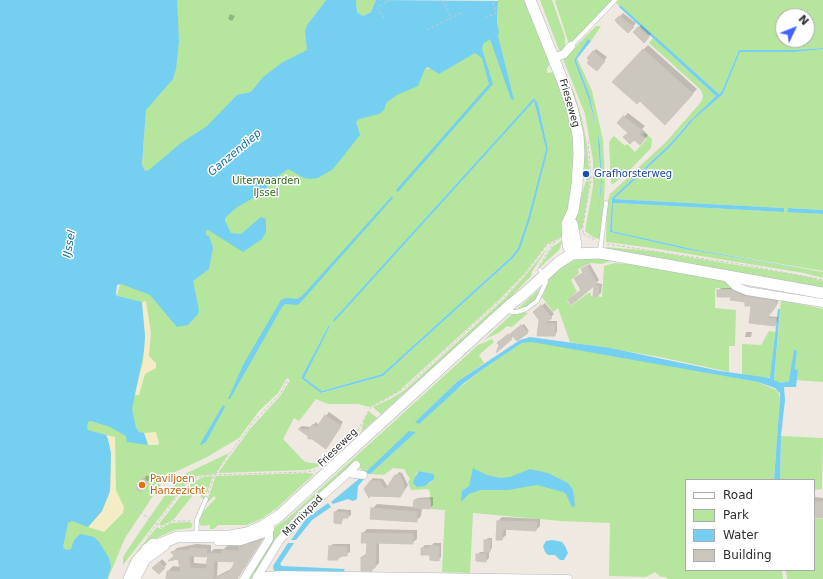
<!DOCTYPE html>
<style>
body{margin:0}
#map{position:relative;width:823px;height:579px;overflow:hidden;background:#efe9e1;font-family:"DejaVu Sans",sans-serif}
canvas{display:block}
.legend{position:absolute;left:685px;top:479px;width:130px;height:92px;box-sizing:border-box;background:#fff;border:1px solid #ababab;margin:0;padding:5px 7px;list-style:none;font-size:12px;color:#2e2e2e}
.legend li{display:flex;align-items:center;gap:8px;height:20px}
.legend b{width:20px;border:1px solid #ababab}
.north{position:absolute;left:775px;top:8px;width:40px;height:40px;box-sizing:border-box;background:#fff;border:1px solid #ababab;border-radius:50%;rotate:47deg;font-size:11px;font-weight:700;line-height:16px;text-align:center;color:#2e2e2e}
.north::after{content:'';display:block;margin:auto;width:14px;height:18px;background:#4264fb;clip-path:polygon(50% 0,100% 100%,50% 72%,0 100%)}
</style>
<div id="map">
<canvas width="823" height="579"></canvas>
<ul class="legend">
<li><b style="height:5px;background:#fff"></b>Road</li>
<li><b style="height:11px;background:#b6e59e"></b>Park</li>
<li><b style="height:11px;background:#75cff0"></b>Water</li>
<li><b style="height:11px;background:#cbc7bf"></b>Building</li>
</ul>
<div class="north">N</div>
</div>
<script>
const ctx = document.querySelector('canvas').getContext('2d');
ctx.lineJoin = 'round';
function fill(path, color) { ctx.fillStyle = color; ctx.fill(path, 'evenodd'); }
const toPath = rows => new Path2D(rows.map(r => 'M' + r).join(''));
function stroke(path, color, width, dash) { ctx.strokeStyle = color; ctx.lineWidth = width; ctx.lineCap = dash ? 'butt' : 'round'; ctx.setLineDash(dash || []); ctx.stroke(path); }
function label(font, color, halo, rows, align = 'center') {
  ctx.font = font + ' "DejaVu Sans",sans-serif'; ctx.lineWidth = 3; ctx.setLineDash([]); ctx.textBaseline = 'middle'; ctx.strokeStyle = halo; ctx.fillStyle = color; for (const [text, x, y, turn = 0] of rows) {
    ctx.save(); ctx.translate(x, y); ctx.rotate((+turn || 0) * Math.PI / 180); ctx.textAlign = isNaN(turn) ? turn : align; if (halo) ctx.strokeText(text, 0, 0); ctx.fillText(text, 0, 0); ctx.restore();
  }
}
fill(toPath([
 [153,0,326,0,307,25,387,102,425,69,432,68,483,44,497,27,498,0,526,0,551,61,547,69,547,73,555,72,572,125,575,162,564,236,547,244,525,273,500,299,399,391,370,407,358,404,328,404,316,399,299,421,294,418,283,439,305,462,320,464,317,467,307,470,218,473,250,429,281,395,290,380,287,378,278,393,259,411,239,438,207,457,173,473,163,481,125,538,108,579,56,579,85,426,119,288,142,168],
 [534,98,538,104,548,149,520,248,513,258,383,376,322,393,301,378,329,325,330,326,303,378,322,391,382,374,511,257,518,248,528,218,546,149,534,100,334,321,333,320],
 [356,0,376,0,371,12,363,16,357,12],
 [540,0,552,0,565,37,565,50,560,53],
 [557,0,612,0,571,44,569,44,555,1],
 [619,0,823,0,823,48,794,50,739,50,722,91,719,94,616,3],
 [783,16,807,16,807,40,783,40],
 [596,26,601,26,591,41,588,40,574,60,589,100,597,130,601,180,598,217,602,182,600,144,592,105,576,61,577,58,592,91,603,140,605,179,602,236,599,239,593,237,585,231,593,187,593,160,585,114,563,59],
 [653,38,716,96,683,128,668,146,612,198,610,232,685,249,823,272,823,278,804,273,652,248,606,242,607,203,610,194,666,142,701,102,703,97,701,90,649,43],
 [823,49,823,210,788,208,787,211,823,214,823,271,697,250,612,231,613,204,615,203,784,212,784,208,614,199,670,147,694,119,723,94,740,52,795,52],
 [561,64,574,92,582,119,587,145,590,181,586,180,587,175,585,174],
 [645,133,652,139,651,148,626,174,613,184,611,183,609,143,611,139,614,136,625,146,627,144,635,152,647,139,643,135],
 [586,181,590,182,587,200,582,229,577,232,575,215],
 [563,240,559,250,537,270,553,246],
 [549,246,531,273,532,275,505,303,381,414,377,411,373,407,392,398,405,390,504,299,525,276],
 [606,247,651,251,804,276,823,281,823,288,680,264,639,254,628,255,607,250],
 [580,256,613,260,602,264,591,263,578,269,579,273,571,280,577,292,567,301,571,306,588,293,591,293,591,296,602,297,604,266,615,263,625,264,630,262,725,280,741,290,717,288,715,289,715,308,736,310,735,346,729,346,729,372,660,357,570,342,558,308,553,312,542,297,548,283,548,276,564,262],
 [542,287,537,298,526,307,516,310],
 [781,300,823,309,823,382,796,380,798,371,795,369,797,351,789,381,781,383,774,381],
 [524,312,528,313,512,327,507,326,500,332,484,340,511,315],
 [769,331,775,332,771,377,763,378,742,375,742,344,761,345],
 [492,339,494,342,479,355,484,363,458,381,416,421,486,367,522,343,532,341,758,382,778,391,780,398,774,480,686,480,686,570,782,570,783,579,667,579,666,577,661,577,655,572,646,577,609,576,610,523,561,521,473,513,470,573,442,572,445,510,431,509,431,500,430,500,430,492,428,489,411,490,408,482,410,479,404,469,393,468,384,475,370,474,415,433,365,473,359,467,302,512,252,579,247,579,270,542,275,527,287,519,478,345],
 [419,471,434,474,434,479,429,484,415,475],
 [369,411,377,418,361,432,364,420],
 [781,436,823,438,822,489,814,490,814,480,780,480],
 [229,453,215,474,197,476,183,487,123,565,123,557,128,549,172,485,185,474],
 [307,473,314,474,277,508,263,518,247,525,218,525,214,529,210,529,210,525,201,526,199,521,202,513,216,498,214,496,206,504,216,476],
 [213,476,204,500,196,491,174,519,162,526,159,524,191,483,204,477],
 [814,518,823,519,823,579,787,579,786,570,814,570],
 [189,522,193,524,191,528,174,530,150,541,136,553,128,565,130,560,157,527,161,529,171,523]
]), '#b6e59e');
fill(toPath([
 [146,301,151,333,149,356,156,363,156,368,145,374,139,395,134,395,143,362,145,336,141,309,142,302],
 [156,432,159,443,158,445,148,445,144,433],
 [106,435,115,437,116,490,124,507,123,513,104,532,88,527,102,511,110,491,111,453]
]), '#f3ecc5');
fill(toPath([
 [0,0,177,0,179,41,176,69,173,79,146,110,142,165,145,171,149,170,181,143,207,126,237,95,251,92,263,77,283,62,307,50,305,31,307,25,326,0,356,0,357,12,363,16,371,12,376,0,498,1,497,22,499,32,498,36,514,100,511,99,490,39,483,44,482,49,493,84,398,192,396,190,489,84,482,58,475,53,439,74,428,67,425,69,418,86,397,95,387,102,384,110,379,114,359,119,356,122,360,135,333,169,318,178,310,179,304,178,288,169,270,182,265,191,236,208,225,218,225,221,231,233,241,234,261,217,266,219,266,232,262,239,243,252,208,230,206,231,206,235,209,236,213,248,209,269,193,281,199,310,198,314,188,325,177,327,150,295,121,284,117,285,116,293,117,296,142,302,145,336,144,351,132,409,136,428,139,432,144,433,148,445,127,442,126,436,110,427,91,421,88,422,87,427,88,430,106,435,108,439,111,453,110,491,102,511,88,527,72,521,68,523,63,547,66,550,71,549,74,540,80,534,94,537,99,542,109,558,111,567,107,579,0,579],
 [620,5,719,94,722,91,739,50,794,50,823,48,823,49,795,52,740,52,723,94,694,119,670,147,614,199,784,208,784,212,615,203,613,204,612,231,697,250,823,272,685,249,610,232,612,198,668,146,689,122,716,96,619,7],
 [588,39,591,41,576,60,590,97,600,144,602,182,598,217,601,180,597,130,589,100,574,60],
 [534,98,538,104,548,149,530,219,520,249,513,258,383,376,321,393,301,378,329,325,330,326,304,378,322,391,382,374,511,257,518,248,528,218,546,149,534,101,334,322,333,320],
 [392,196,393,198,301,302,297,305,285,304,282,307,230,399,228,399,243,365,281,300,286,298,297,299,302,296],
 [788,208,823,210,823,214,787,212],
 [778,309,780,309,774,380,781,383,789,381,794,350,797,351,795,369,798,370,796,387,784,387,785,400,781,436,780,480,774,480,780,398,780,393,775,388,758,382,532,342,522,343,486,367,464,383,419,424,415,422,458,381,520,340,530,337,610,348,720,371,770,378],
 [223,405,225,407,206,442,201,445,200,444],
 [409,431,416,432,370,474,365,473],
 [473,468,487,475,500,478,510,477,530,469,548,473,568,483,573,490,575,506,572,507,566,494,563,492,537,485,508,490,480,490,469,494,461,502,462,491,469,486],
 [419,471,434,474,434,479,425,486,417,487,413,483,414,479],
 [360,478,365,478,358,486,357,499,353,501,348,499,333,504,331,502],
 [328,503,331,507,312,520,296,540,291,540,306,519],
 [553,540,562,542,565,546,568,553,564,560,560,560,555,555,548,555,545,552,543,546,546,541],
 [288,543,294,543,280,564,282,566,345,569,343,572,274,571,273,566]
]), '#75cff0');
fill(toPath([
 [623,13,636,23,628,32,617,20],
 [230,14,235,16,232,21,228,19],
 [641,25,651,34,644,41,634,32],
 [648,45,697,89,670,118,643,50],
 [596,49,607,57,600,66,593,52],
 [628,113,645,126,642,129,648,135,644,140,634,139,629,133,624,117],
 [590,264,599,280,596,283,602,284,601,293,598,295,594,295,595,284,582,290,578,276,584,272,582,269],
 [721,288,734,288,778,299,778,303,768,316,778,317,777,322,775,325,746,301,718,291],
 [545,303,554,314,547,321,557,321,557,332,554,335,540,320,537,310],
 [524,324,529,331,513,336,499,349,502,340],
 [746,332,752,332,751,337,745,337],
 [329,412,343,422,329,444,309,435,299,428,302,426,311,427,316,422,319,425],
 [399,472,402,473,408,485,403,492,371,495,370,481,373,478,383,479,388,487],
 [147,475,150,478,143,488,137,488],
 [433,497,433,505,430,508,422,508,421,516,416,521,372,509,377,504,415,507,415,501,418,498],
 [815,497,823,498,823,516,814,516],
 [338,509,351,510,351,515,348,517,344,517,341,523,335,512],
 [502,517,540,519,540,526,536,530,506,528,506,535,502,539,498,521],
 [367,529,417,530,417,539,412,543,379,542,379,563,372,570,362,557,367,553,368,542,363,533],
 [265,536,236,579,167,579,168,571,173,566,181,567,179,557,173,552,177,548,196,544,211,545,211,552,214,549,224,549,228,545,240,546,244,543],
 [209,554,207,564,194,563,194,556,206,556],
 [218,560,237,561,233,568,217,576],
 [488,538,492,538,492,548,489,551,489,558,486,561,477,555,480,552,485,552,485,541],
 [434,543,441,543,441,557,438,560,422,548,425,545,432,545],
 [333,544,350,544,350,552,337,559,330,546],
 [162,559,167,564,159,573,154,568]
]), '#0003');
const building = toPath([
 [619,16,634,27,628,33,617,23,615,20,619,16],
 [638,27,649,37,644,43,633,32,638,27],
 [643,49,693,94,665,125,640,101,637,104,612,82,643,49],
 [593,51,605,61,597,71,587,63,589,60,587,58,593,51],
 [623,116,642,130,639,134,645,139,640,145,634,140,630,144,623,137,628,133,617,123,623,116],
 [587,266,597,284,594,286,599,286,598,297,593,296,594,286,571,305,568,300,581,290,574,278,583,273,581,269,587,266],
 [717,290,732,290,742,296,776,301,776,306,767,318,776,319,775,326,749,323,751,306,745,306,745,302,730,300,731,297,717,297,717,290],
 [541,305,552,318,545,324,555,324,555,336,537,336,539,320,533,312,541,305],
 [521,325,528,333,517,341,510,334,521,325],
 [508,334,512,339,496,353,499,345,497,343,508,334],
 [325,415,341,426,326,449,312,439,308,439,308,436,298,429,308,430,313,424,316,428,325,415],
 [395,475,400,475,405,489,400,497,370,496,369,498,364,489,370,481,380,481,385,490,395,475],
 [143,478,148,482,141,492,135,488,143,478],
 [417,499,430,500,430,509,413,508,414,500,417,499],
 [814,502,823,502,823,518,814,517,814,502],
 [371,508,417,512,417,522,370,519,371,508],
 [334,512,348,513,348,518,342,518,341,524,334,523,334,512],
 [497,521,537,522,536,531,503,529,502,540,496,540,497,521],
 [362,533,413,534,413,544,376,543,375,568,372,568,372,571,361,571,361,557,366,557,367,543,361,543,362,533],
 [262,540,237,579,214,579,230,571,235,562,214,561,213,579,166,579,167,571,181,572,178,559,168,561,174,556,171,552,175,551,190,550,191,548,207,549,206,557,189,556,190,568,206,569,208,553,222,554,222,550,239,551,238,547,262,540],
 [484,540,490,540,490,552,484,552,484,540],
 [329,546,347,547,347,556,338,556,338,560,328,560,329,546],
 [430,546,439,546,439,561,430,560,430,555,421,555,421,548,430,548,430,546],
 [476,554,486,554,486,562,476,561,476,554],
 [159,562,165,568,159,574,152,568,159,562]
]);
fill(building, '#cbc7bf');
stroke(building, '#cbc5ba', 1);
const lane = toPath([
 [571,46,615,0],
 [600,252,606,203],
 [507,308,511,312,517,312,526,309,537,301,546,282,545,275,540,270],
 [196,536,197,520,206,499]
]);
const street = toPath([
 [554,58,564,54,571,46],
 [725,276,735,286,747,291,823,303],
 [348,473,356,465],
 [218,541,241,541,265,533,270,529],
 [257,577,279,575,568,579],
 [136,579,146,560,165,546],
 [244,579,269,539,269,527],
 [256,579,279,541,303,513,348,473,363,475]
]);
const secondary = toPath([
 [530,0,563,82,572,108,578,135,579,153,577,185,573,211,567,224,568,245,572,254],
 [572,254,576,245,572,224],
 [147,549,177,537,230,536,247,533,263,526,279,516,511,304,524,294,558,263,572,254,600,253,823,293],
 [129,579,137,561,153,544]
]);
stroke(lane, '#b4b7c1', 5);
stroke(street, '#b4b7c1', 9);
stroke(secondary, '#b4b7c1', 12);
stroke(toPath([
 [442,0,451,17],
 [384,18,377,8,389,0],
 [485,18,496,13,492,0],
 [427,30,463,12],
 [583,233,583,225,591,181,588,139],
 [583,234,596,240],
 [607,244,745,265,823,280],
 [539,265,555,241],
 [563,271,587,263],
 [358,431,370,408,405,388,506,295,527,272,546,246,559,239],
 [208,493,215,475,223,463,254,421,280,394,288,380],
 [132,506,162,528,172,521,191,521],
 [147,537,184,487,197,478,210,475,307,472,315,470]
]), '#c9c9c9', 1, [3, 2]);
stroke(lane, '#fff', 4);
stroke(street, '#fff', 8);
stroke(secondary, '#fff', 11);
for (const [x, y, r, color] of [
 [586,174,4,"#1a4fb4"],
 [142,485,4,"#e8710a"]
]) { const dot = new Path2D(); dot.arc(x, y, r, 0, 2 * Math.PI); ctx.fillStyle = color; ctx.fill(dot); stroke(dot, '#fff', 1.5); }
label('10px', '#2e2e2e', '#fff', [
 ["Frieseweg",569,103,74],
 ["Frieseweg",338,448,-44],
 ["Marnixpad",303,516,-46]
]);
label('10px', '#164399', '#fff', [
 ["Grafhorsterweg",594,174]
], 'left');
label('10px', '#2c6e1b', '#fff', [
 ["Uiterwaarden",266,181],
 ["IJssel",266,193]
]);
label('10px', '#c56008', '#fff', [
 ["Paviljoen",150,479],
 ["Hanzezicht",150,491]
], 'left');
label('italic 11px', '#0d6fa3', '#fff', [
 ["Ganzendiep",235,153,-40],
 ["IJssel",70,244,-79]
]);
</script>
